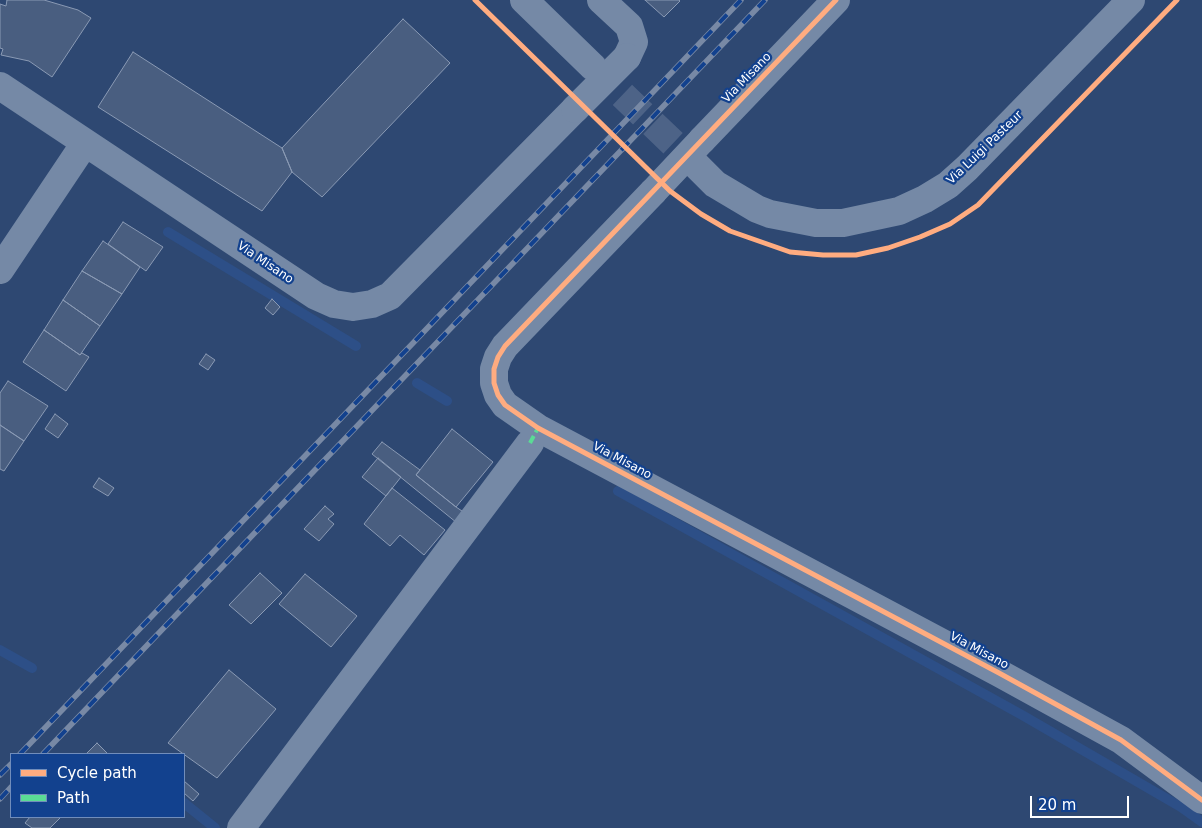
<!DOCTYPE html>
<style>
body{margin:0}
#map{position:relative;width:1202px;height:828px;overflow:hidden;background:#2e4872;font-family:"DejaVu Sans",sans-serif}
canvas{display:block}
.legend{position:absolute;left:10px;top:753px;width:175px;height:65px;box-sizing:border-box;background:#12418e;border:1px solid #718dbb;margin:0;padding:6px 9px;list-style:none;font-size:15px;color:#fff}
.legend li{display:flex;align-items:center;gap:10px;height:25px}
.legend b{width:25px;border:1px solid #718dbb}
.scale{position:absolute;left:1030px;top:796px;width:99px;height:22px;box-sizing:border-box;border:2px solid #fff;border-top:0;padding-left:6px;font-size:15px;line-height:18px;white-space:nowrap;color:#fff;-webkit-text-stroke:4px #12418e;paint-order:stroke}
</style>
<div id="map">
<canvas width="1202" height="828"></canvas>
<ul class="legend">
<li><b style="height:6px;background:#ffac80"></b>Cycle path</li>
<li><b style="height:6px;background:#5adb95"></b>Path</li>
</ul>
<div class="scale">20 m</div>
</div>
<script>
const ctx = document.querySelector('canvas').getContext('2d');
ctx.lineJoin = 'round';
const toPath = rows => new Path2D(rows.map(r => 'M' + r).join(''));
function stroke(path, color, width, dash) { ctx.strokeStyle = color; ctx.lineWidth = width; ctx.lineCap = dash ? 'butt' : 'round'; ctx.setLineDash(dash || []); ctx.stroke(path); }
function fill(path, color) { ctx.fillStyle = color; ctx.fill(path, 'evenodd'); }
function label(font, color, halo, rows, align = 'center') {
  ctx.font = font + ' "DejaVu Sans",sans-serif'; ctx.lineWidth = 4.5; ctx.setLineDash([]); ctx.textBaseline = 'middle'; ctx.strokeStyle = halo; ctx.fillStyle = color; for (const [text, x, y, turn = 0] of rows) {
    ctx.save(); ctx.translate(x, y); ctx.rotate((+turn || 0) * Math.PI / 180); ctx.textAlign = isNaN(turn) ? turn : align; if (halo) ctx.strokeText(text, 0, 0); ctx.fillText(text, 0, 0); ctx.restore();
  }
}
stroke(toPath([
 [168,232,356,346],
 [417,383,447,401],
 [618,491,1022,715,1181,807,1202,822],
 [0,650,32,668],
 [184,803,215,828]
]), '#2d4f87', 10);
const building = toPath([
 [7,0,44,0,78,10,91,18,52,77,29,61,1,55,3,49,0,48,0,4,6,6,7,0],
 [645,0,679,0,680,1,664,17,645,0],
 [403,19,450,63,322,197,292,172,282,148,403,19],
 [133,52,282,148,292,172,262,211,98,107,133,52],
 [123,222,163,247,146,271,108,244,123,222],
 [103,241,140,267,122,294,82,271,103,241],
 [82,271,122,294,100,326,63,300,82,271],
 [272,299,280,307,273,315,265,308,272,299],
 [63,300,100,326,80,355,44,330,63,300],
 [44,330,80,355,82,353,89,357,66,391,23,362,44,330],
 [206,354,215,360,208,370,199,364,206,354],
 [8,381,48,406,24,441,0,425,0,393,8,381],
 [55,414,68,424,58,438,45,429,55,414],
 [0,425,24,441,4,471,0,469,0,425],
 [452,429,493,462,456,507,416,475,452,429],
 [382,442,420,470,416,475,456,507,468,515,462,527,372,454,382,442],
 [378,458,401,477,386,496,362,477,378,458],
 [99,478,114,488,108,496,93,487,99,478],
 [392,488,445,530,424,555,400,535,390,546,364,524,392,488],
 [325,506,334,514,328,519,334,524,319,541,304,529,325,506],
 [260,573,282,593,251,624,229,605,260,573],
 [305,574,357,616,331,647,279,604,305,574],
 [229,670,276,709,217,778,168,743,229,670],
 [97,743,108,754,86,754,97,743],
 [184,781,199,794,193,801,184,793,184,781],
 [30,817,61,817,50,828,32,828,25,823,30,817]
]);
fill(building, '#495e80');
stroke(building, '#8a9ab4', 1);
stroke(toPath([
 [592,66,697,166]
]), '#4d6387', 28, [28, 14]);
stroke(toPath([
 [524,0,592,66],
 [601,0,629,26,634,42,627,57],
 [0,86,316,296,334,304,353,307,372,304,390,296,575,109],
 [702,140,836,0],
 [697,166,715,184,757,209,770,214,816,223,843,223,899,211,925,199,948,185,967,168,1131,0],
 [653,192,505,346,498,357,494,369,494,383,498,395,505,405,538,428,999,673,1121,740,1202,800],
 [0,270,85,143],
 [241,828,530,443]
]), '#7589a6', 28);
const rail = toPath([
 [20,754,741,0],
 [43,754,765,0],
 [0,775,11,764],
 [0,799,11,787]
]);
stroke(rail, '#7889a5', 5.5);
stroke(rail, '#12418e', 4, [11]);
stroke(toPath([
 [575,109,627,57],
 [653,192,702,140]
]), '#7589a6', 28);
stroke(toPath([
 [530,443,538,428]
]), '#5adb95', 4, [8, 4]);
stroke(toPath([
 [475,0,670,191,701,214,730,231,790,252,823,255,856,255,888,248,920,237,950,224,978,205,1177,0],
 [836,0,505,346,498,357,494,369,494,383,498,395,505,405,538,428,999,673,1121,740,1202,800]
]), '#ffac80', 5);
label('12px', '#fff', '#12418e', [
 ["Via Misano",747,78,-46],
 ["Via Luigi Pasteur",985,148,-44],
 ["Via Misano",265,263,34],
 ["Via Misano",622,461,28],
 ["Via Misano",979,651,28]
]);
</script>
